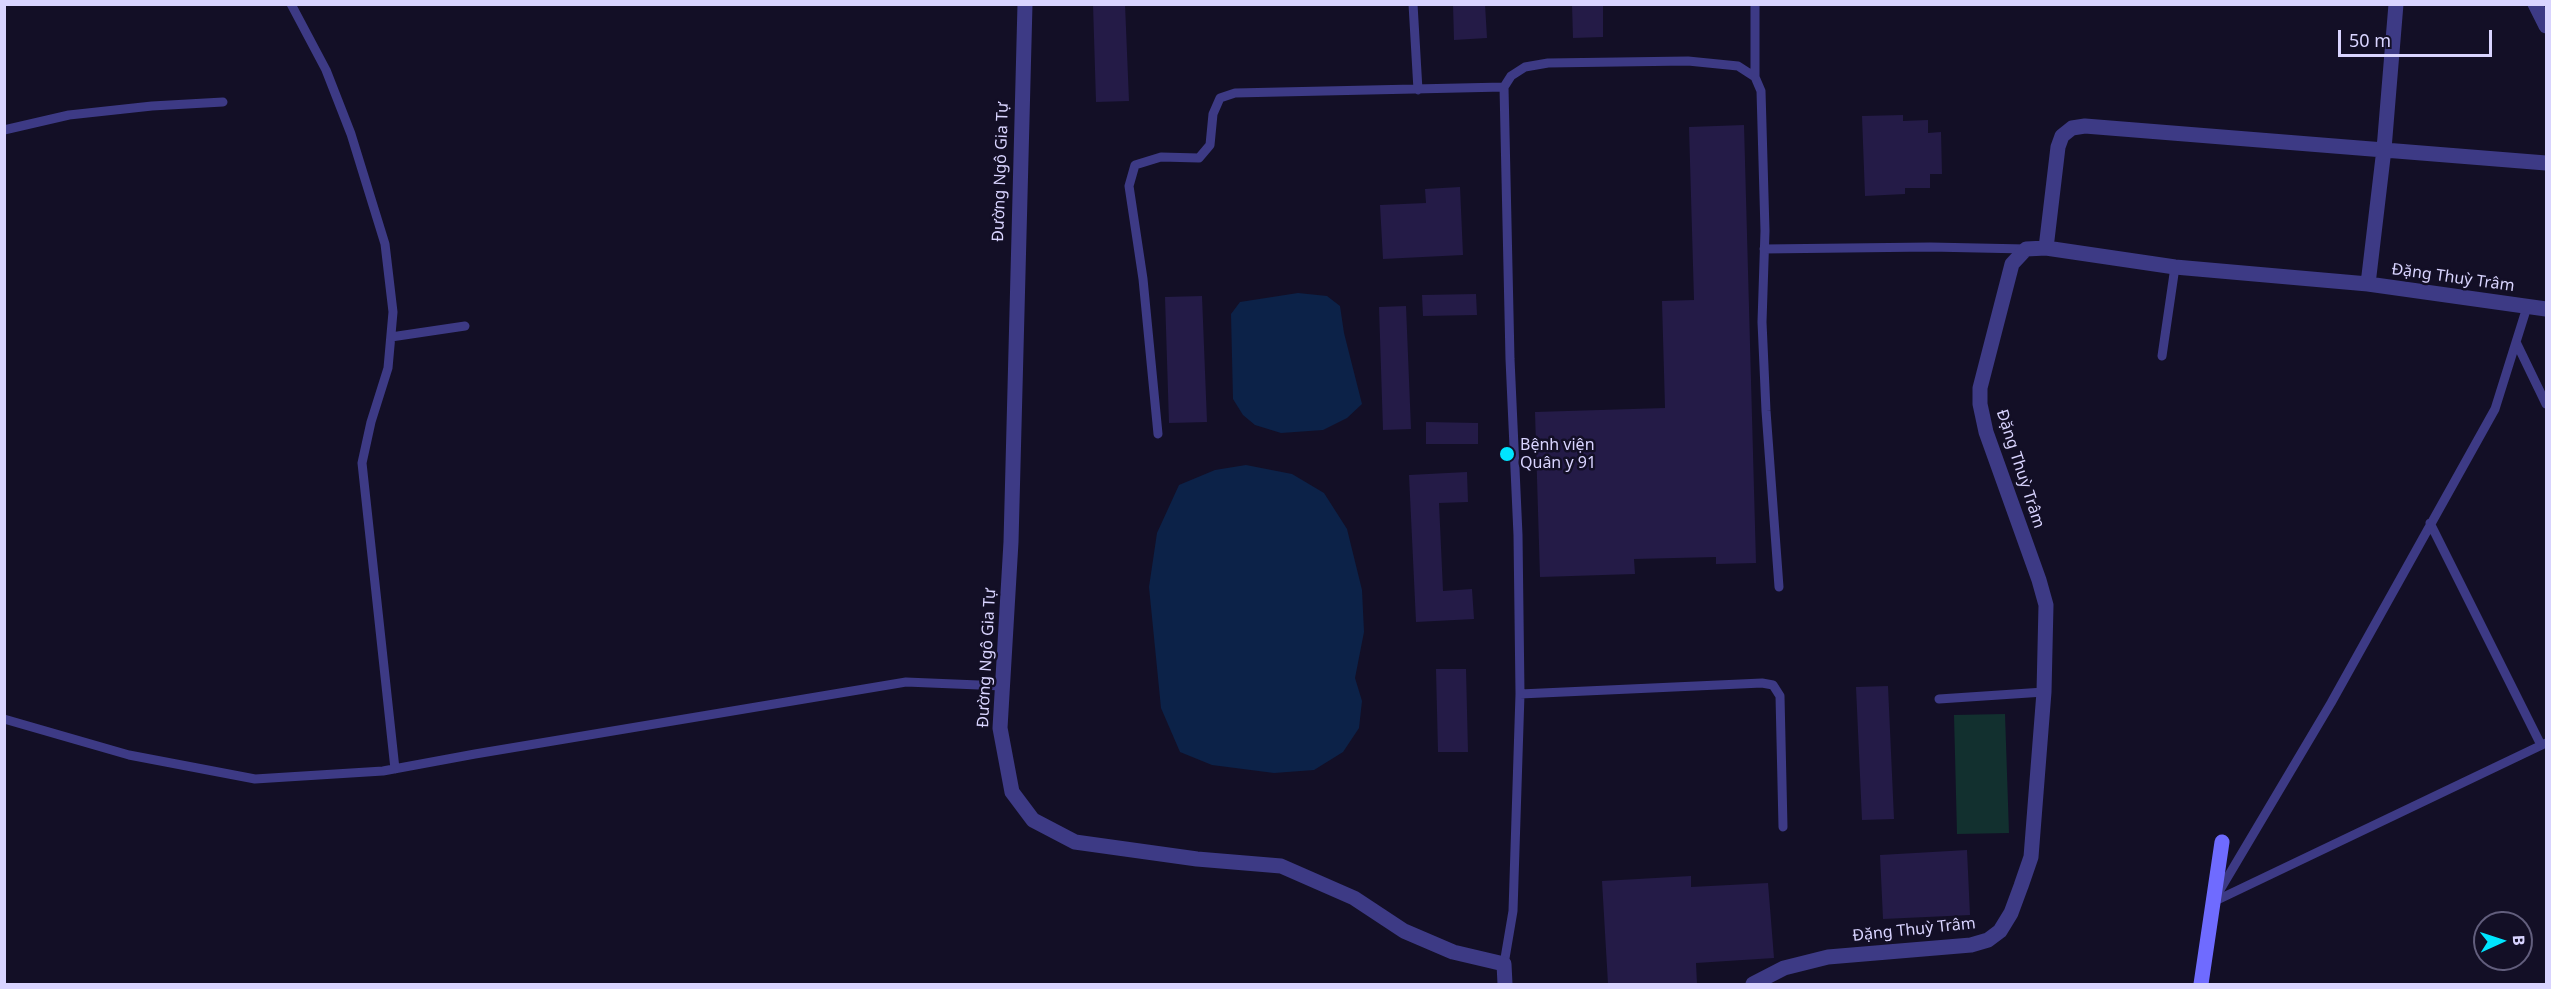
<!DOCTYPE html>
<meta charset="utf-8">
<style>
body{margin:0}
#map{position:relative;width:2551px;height:989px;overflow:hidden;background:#130f26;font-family:"Noto Sans",sans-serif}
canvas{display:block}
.frame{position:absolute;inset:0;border:6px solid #d9d4ff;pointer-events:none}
.north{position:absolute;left:2473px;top:911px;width:60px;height:60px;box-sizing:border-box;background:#130f26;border:2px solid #625e7d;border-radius:50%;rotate:87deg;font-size:16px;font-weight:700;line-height:24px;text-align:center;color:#d9d4ff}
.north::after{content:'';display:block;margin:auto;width:21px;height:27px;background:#00e5ff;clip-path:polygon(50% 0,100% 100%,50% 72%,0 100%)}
.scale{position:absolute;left:2338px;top:30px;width:154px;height:27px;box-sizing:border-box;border:3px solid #d9d4ff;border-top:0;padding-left:8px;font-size:18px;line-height:21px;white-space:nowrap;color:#d9d4ff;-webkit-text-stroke:4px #130f26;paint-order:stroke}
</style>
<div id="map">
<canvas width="2551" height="989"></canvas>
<div class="frame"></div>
<div class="north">B</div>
<div class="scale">50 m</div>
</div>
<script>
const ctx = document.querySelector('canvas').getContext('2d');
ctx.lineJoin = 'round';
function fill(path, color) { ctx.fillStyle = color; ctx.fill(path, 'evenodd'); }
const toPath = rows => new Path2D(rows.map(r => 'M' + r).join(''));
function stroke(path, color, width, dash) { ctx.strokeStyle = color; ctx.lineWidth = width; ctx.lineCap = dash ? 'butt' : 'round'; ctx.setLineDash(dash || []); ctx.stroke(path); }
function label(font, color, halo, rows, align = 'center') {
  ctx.font = font + ' "Noto Sans",sans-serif'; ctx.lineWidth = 5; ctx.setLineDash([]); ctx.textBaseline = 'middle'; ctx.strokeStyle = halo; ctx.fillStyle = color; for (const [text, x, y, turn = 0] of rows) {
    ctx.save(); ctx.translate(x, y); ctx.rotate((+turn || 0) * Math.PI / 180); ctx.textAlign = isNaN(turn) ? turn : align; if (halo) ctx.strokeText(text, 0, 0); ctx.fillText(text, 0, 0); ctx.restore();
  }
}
fill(toPath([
 [2005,714,2009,833,1957,834,1954,715]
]), '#12302f');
fill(toPath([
 [1298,293,1327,296,1340,306,1344,333,1362,404,1347,418,1323,430,1281,433,1255,425,1243,415,1233,399,1231,314,1240,302],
 [1246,465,1292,474,1324,493,1347,529,1362,590,1364,632,1355,678,1362,701,1359,728,1343,752,1314,770,1274,773,1212,765,1180,752,1161,708,1149,587,1157,533,1179,485,1215,470]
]), '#0c2248');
fill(toPath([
 [1093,4,1125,4,1129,101,1096,102],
 [1453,4,1485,4,1487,38,1454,40],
 [1572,4,1603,4,1603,37,1573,38],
 [1903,115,1903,121,1928,120,1928,133,1941,132,1942,174,1930,174,1930,188,1905,188,1905,194,1865,196,1862,116],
 [1744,125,1756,563,1716,564,1716,557,1634,559,1635,574,1540,577,1535,412,1665,408,1662,301,1694,300,1689,127],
 [1460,187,1463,255,1383,259,1380,205,1426,203,1425,189],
 [1476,294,1477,315,1423,316,1422,295],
 [1202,296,1207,422,1169,423,1165,297],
 [1406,306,1411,429,1383,430,1379,307],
 [1426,422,1478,423,1478,444,1426,444],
 [1467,472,1468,502,1439,503,1443,591,1472,589,1474,619,1416,622,1409,475],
 [1436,669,1466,669,1468,752,1438,752],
 [1888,686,1894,819,1862,820,1856,687],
 [1967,850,1970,915,1883,919,1880,855],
 [1691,876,1691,887,1768,883,1774,958,1696,963,1697,984,1608,984,1602,881]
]), '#241b47');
stroke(toPath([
 [291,4,326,70,351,134,385,244,393,312,388,368,371,422,362,463,395,769],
 [1413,4,1418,90],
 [1755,4,1755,77],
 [4,130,69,115,152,106,223,102],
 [1764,249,1930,247,2026,249],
 [391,337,465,326],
 [2516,342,2546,404],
 [2162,356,2175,267],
 [1158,434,1143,279,1129,186,1135,165,1161,157,1199,158,1210,145,1213,114,1220,98,1235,93,1504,87],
 [2430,523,2541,745],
 [1520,694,1762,683,1773,685,1780,696,1783,827],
 [1939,699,2044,692],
 [4,719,129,755,255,779,383,771,475,754,906,682,1003,686],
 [2217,895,2331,703,2495,409,2527,307],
 [2213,902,2546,743],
 [1504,964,1513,911,1520,694,1518,535,1510,359,1504,87,1511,76,1525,67,1548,63,1688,61,1738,66,1755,77,1761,91,1765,231,1762,322,1766,411,1779,587]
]), '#3d3a85', 9);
stroke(toPath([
 [1025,4,1011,542,1000,728,1012,792,1033,820,1075,842,1197,859,1281,866,1354,898,1404,931,1453,952,1504,964,1505,984],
 [2535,4,2546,26],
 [2046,248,2058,147,2062,136,2072,128,2085,126,2546,163],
 [2368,284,2384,149,2396,4],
 [1753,984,1784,968,1828,957,1971,945,1988,940,2000,931,2011,913,2021,886,2031,857,2044,692,2046,605,2039,580,1986,432,1980,404,1980,388,2012,264,2026,249,2046,248,2175,267,2368,284,2546,309]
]), '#3d3a85', 15);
stroke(toPath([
 [2201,984,2222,842]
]), '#6f6bff', 15);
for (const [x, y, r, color] of [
 [1507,454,8,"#00e5ff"]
]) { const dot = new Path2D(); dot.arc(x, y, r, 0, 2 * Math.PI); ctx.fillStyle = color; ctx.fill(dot); stroke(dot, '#130f26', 2); }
label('16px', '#d9d4ff', '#130f26', [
 ["Đường Ngô Gia Tự",1001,172,-88],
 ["Đặng Thuỳ Trâm",2453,278,8],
 ["Đặng Thuỳ Trâm",2020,469,72],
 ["Đường Ngô Gia Tự",987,658,-87],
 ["Đặng Thuỳ Trâm",1914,930,-6]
]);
label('16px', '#d9d4ff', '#130f26', [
 ["Bệnh viện",1520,445],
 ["Quân y 91",1520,463]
], 'left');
</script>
